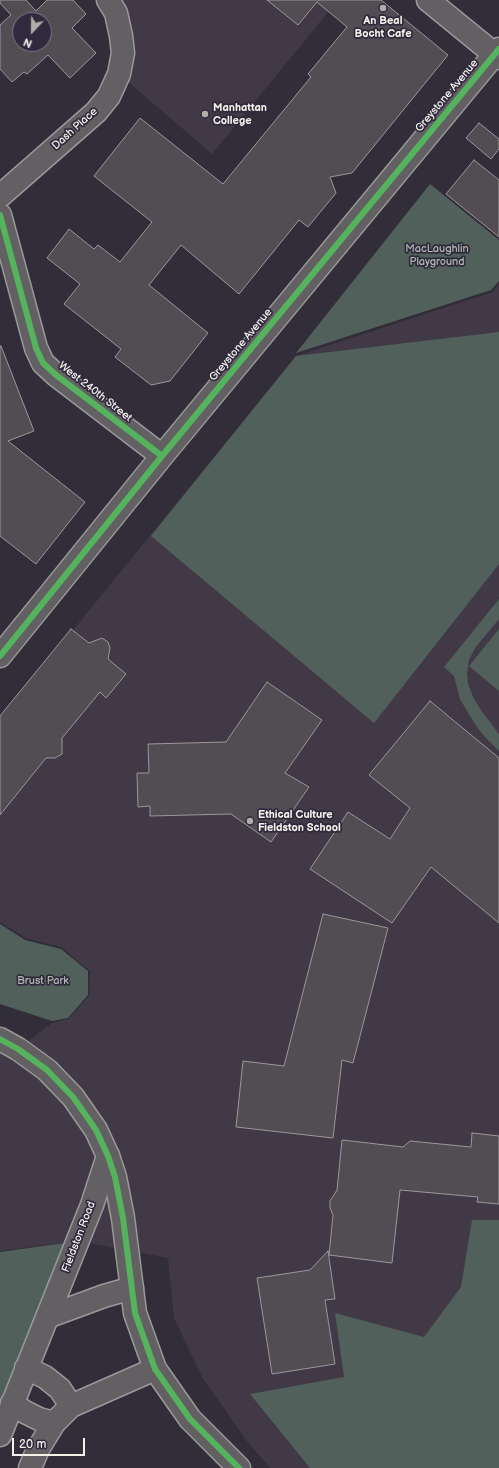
<!DOCTYPE html>
<style>
body{margin:0}
#map{position:relative;width:499px;height:1468px;overflow:hidden;background:#312e39;font-family:"Balsamiq Sans",sans-serif}
canvas{display:block}
.north{position:absolute;left:12px;top:12px;width:40px;height:40px;box-sizing:border-box;background:#2f2a3d;border:1px solid #7e7a81;border-radius:50%;rotate:202deg;font-size:11px;font-weight:700;line-height:16px;text-align:center;color:#f4f1e8}
.north::after{content:'';display:block;margin:auto;width:14px;height:18px;background:#b0adab;clip-path:polygon(50% 0,100% 100%,50% 72%,0 100%)}
.scale{position:absolute;left:12px;top:1438px;width:73px;height:18px;box-sizing:border-box;border:2px solid #f4f1e8;border-top:0;padding-left:5px;font-size:12px;line-height:14px;white-space:nowrap;color:#f4f1e8;-webkit-text-stroke:3px #2f2a3d;paint-order:stroke}
</style>
<div id="map">
<canvas width="499" height="1468"></canvas>
<div class="north">N</div>
<div class="scale">20 m</div>
</div>
<script>
const ctx = document.querySelector('canvas').getContext('2d');
ctx.lineJoin = 'round';
function fill(path, color) { ctx.fillStyle = color; ctx.fill(path, 'evenodd'); }
const toPath = rows => new Path2D(rows.map(r => 'M' + r).join(''));
function stroke(path, color, width, dash) { ctx.strokeStyle = color; ctx.lineWidth = width; ctx.lineCap = dash ? 'butt' : 'round'; ctx.setLineDash(dash || []); ctx.stroke(path); }
function label(font, color, halo, rows, align = 'center') {
  ctx.font = font + ' "Balsamiq Sans",sans-serif'; ctx.lineWidth = 3.5; ctx.setLineDash([]); ctx.textBaseline = 'middle'; ctx.strokeStyle = halo; ctx.fillStyle = color; for (const [text, x, y, turn = 0] of rows) {
    ctx.save(); ctx.translate(x, y); ctx.rotate((+turn || 0) * Math.PI / 180); ctx.textAlign = isNaN(turn) ? turn : align; if (halo) ctx.strokeText(text, 0, 0); ctx.fillText(text, 0, 0); ctx.restore();
  }
}
fill(toPath([
 [108,0,338,0,212,154,119,74],
 [499,284,499,1468,270,1468,246,1440,202,1377,174,1318,168,1258,78,1241,0,1251,0,1039,18,1049,52,1023,68,1019,89,996,90,971,61,947,26,938,0,922,0,720,296,356,493,292]
]), '#413946');
fill(toPath([
 [430,184,499,240,499,281,491,290,296,353],
 [499,332,499,564,374,723,151,536,296,356],
 [499,599,499,619,475,648,469,660,467,673,468,684,474,699,481,710,499,734,499,751,483,735,475,724,460,699,454,676,444,667],
 [499,629,499,691,469,666],
 [0,924,25,940,61,949,88,971,88,995,68,1018,52,1021,0,1004],
 [472,1220,499,1220,499,1468,310,1468,250,1394,344,1377,335,1313,424,1337,461,1287],
 [72,1242,0,1431,0,1252]
]), '#52605b');
const building = toPath([
 [0,0,26,0,36,11,47,0,73,0,86,14,72,28,96,53,70,78,48,55,27,74,24,72,12,82,0,69,0,25,11,15,0,3,0,0],
 [20,20,44,20,44,44,20,44,20,20],
 [267,0,381,0,448,55,352,173,330,177,336,193,308,227,299,220,239,294,181,245,149,285,208,333,170,381,151,385,115,357,121,349,64,304,80,284,47,258,69,229,94,249,98,245,120,262,152,222,94,176,140,118,223,184,311,77,308,74,347,27,317,2,298,25,267,0],
 [479,123,499,139,499,149,491,159,466,138,479,123],
 [474,160,499,180,499,237,446,194,474,160],
 [0,346,1,346,34,431,8,441,85,502,36,564,0,536,0,346],
 [71,629,89,643,102,638,108,642,110,648,108,659,126,674,106,698,100,692,62,738,62,754,55,758,46,758,0,815,0,716,71,629],
 [267,682,322,720,285,773,309,787,271,842,231,814,150,816,150,806,138,807,137,773,149,773,148,744,226,742,267,682],
 [430,701,499,758,499,923,431,867,392,923,310,869,348,812,390,839,410,808,369,775,430,701],
 [323,914,388,928,353,1063,342,1060,333,1138,236,1127,243,1061,284,1066,323,914],
 [472,1133,499,1136,499,1204,477,1202,478,1197,400,1190,392,1263,329,1255,333,1215,330,1208,330,1201,337,1190,342,1140,403,1147,410,1141,471,1147,472,1133],
 [328,1251,335,1299,325,1300,335,1364,272,1374,257,1278,310,1270,328,1251]
]);
fill(building, '#524d52');
stroke(building, '#9a989b', 1);
const minor = toPath([
 [428,0,499,58],
 [0,196,96,112,109,96,119,74,123,53,121,36,116,13,108,0],
 [0,215,36,348,43,363,56,375,162,456],
 [0,656,162,456,499,49],
 [47,1317,104,1296,132,1288],
 [26,1368,45,1377,60,1389,71,1406],
 [12,1403,25,1412,39,1419,54,1423],
 [0,1435,92,1205,108,1156],
 [30,1468,38,1449,54,1423,71,1406,155,1369]
]);
const tertiary = toPath([
 [0,1039,18,1049,47,1070,73,1097,96,1130,108,1156,115,1177,123,1218,135,1313,155,1369,190,1419,239,1468]
]);
stroke(minor, '#9a989b', 25);
stroke(tertiary, '#9a989b', 25);
stroke(minor, '#626063', 22);
stroke(tertiary, '#626063', 22);
stroke(toPath([
 [0,215,36,348,43,363,56,375,162,456],
 [0,656,162,456,499,49],
 [0,1039,18,1049,47,1070,73,1097,96,1130,108,1156,115,1177,123,1218,135,1313,155,1369,190,1419,239,1468]
]), '#56b35d', 6);
for (const [x, y, r, color] of [
 [383,8,4,"#b0adab"],
 [205,114,4,"#b0adab"],
 [250,821,4,"#b0adab"]
]) { const dot = new Path2D(); dot.arc(x, y, r, 0, 2 * Math.PI); ctx.fillStyle = color; ctx.fill(dot); stroke(dot, '#2f2a3d', 1.5); }
label('bold 11px', '#f4f1e8', '#2f2a3d', [
 ["An Beal",383,21,"center"],
 ["Bocht Cafe",383,34,"center"],
 ["Manhattan",213,108],
 ["College",213,121],
 ["Ethical Culture",258,815],
 ["Fieldston School",258,828]
], 'left');
label('11px', '#f4f1e8', '#2f2a3d', [
 ["Greystone Avenue",447,96,-50],
 ["Dash Place",75,129,-42],
 ["Greystone Avenue",241,345,-50],
 ["West 240th Street",95,392,38],
 ["Fieldston Road",79,1237,-69]
]);
label('11px', '#b5bab2', '#2f2a3d', [
 ["MacLaughlin",437,249],
 ["Playground",437,262],
 ["Brust Park",43,981]
]);
</script>
